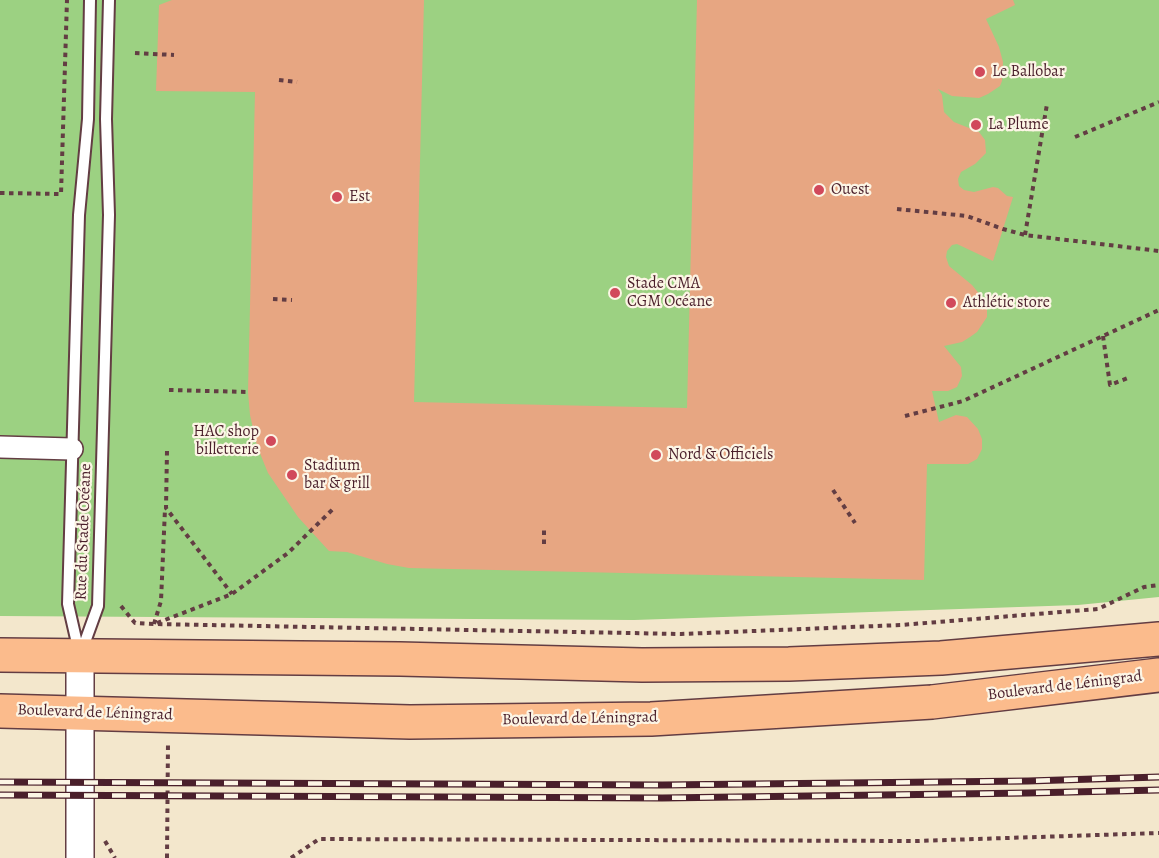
<!DOCTYPE html>
<meta charset="utf-8">
<style>
body{margin:0}
canvas{display:block;background:#f3e7cc}
</style>
<canvas width="1159" height="858"></canvas>
<script>
const ctx = document.querySelector('canvas').getContext('2d');
ctx.lineJoin = 'round';
function fill(path, color) { ctx.fillStyle = color; ctx.fill(path, 'evenodd'); }
const toPath = rows => new Path2D(rows.map(r => 'M' + r).join(''));
function stroke(path, color, width, dash) { ctx.strokeStyle = color; ctx.lineWidth = width; ctx.lineCap = dash ? 'butt' : 'round'; ctx.setLineDash(dash || []); ctx.stroke(path); }
function label(font, color, halo, rows, align = 'center') {
  ctx.font = font + ' Alegreya,serif'; ctx.lineWidth = 4.5; ctx.setLineDash([]); ctx.textBaseline = 'middle'; ctx.strokeStyle = halo; ctx.fillStyle = color; for (const [text, x, y, turn = 0] of rows) {
    ctx.save(); ctx.translate(x, y); ctx.rotate((+turn || 0) * Math.PI / 180); ctx.textAlign = isNaN(turn) ? turn : align; if (halo) ctx.strokeText(text, 0, 0); ctx.fillText(text, 0, 0); ctx.restore();
  }
}
fill(toPath([
 [0,0,1159,0,1159,597,1078,605,634,620,0,616]
]), '#9cd182');
fill(toPath([
 [172,0,424,0,414,402,687,408,697,0,1013,0,1015,5,986,19,999,47,1003,62,1002,81,1000,86,988,94,979,98,952,96,938,89,942,95,944,112,954,122,979,132,985,140,986,153,975,164,961,172,958,179,959,186,964,190,974,192,993,187,998,188,1007,196,1013,197,993,261,957,244,952,245,947,251,946,257,949,266,972,285,981,296,987,310,987,317,977,332,970,337,962,342,944,346,961,367,962,376,957,387,948,391,932,391,939,422,956,415,967,417,978,429,982,439,982,449,977,459,968,464,927,464,924,580,409,568,387,564,347,552,329,551,298,517,268,473,257,446,250,415,248,392,255,92,156,91,159,5]
]), '#e7a682');
const service = toPath([
 [79,652,68,604,79,215,88,119,90,0],
 [81,653,98,606,109,215,106,119,109,0]
]);
const minor = toPath([
 [0,447,72,449]
]);
const tertiary = toPath([
 [80,656,80,858]
]);
const primary = toPath([
 [0,655,400,659,642,665,789,664,941,658,1159,639],
 [0,711,410,722,651,719,932,702,1159,675]
]);
stroke(service, '#633d43', 14);
stroke(minor, '#633d43', 24);
stroke(tertiary, '#633d43', 30);
stroke(primary, '#633d43', 36);
stroke(toPath([
 [135,53,174,55],
 [279,80,297,82],
 [1075,137,1159,102],
 [0,193,61,194,67,0],
 [897,209,967,216,1003,229,1025,235,1159,251],
 [1025,235,1047,104],
 [273,299,292,300],
 [1103,336,1110,385,1128,378],
 [169,390,248,392],
 [905,416,963,401,1159,310],
 [167,451,166,508,232,594],
 [833,490,855,523],
 [544,544,544,530],
 [121,606,135,623,154,624,681,634,901,625,1098,609,1144,587,1159,585],
 [157,623,232,594,288,553,334,508],
 [154,624,161,601,165,509],
 [105,841,115,858],
 [167,858,168,742],
 [291,858,319,839,916,841,1159,833]
]), '#633d43', 4, [4.5, 4.5]);
stroke(service, '#fff', 10);
stroke(minor, '#fff', 21);
stroke(tertiary, '#fff', 27);
stroke(primary, '#fbbb8c', 33);
const rail = toPath([
 [0,782,662,785,1028,781,1159,777],
 [0,795,662,798,1028,793,1159,790]
]);
stroke(rail, '#4a1f2b', 7);
stroke(rail, '#fcf5e5', 4.5, [14]);
for (const [x, y, r, color] of [
 [980,72,6,"#d1495b"],
 [976,125,6,"#d1495b"],
 [819,190,6,"#d1495b"],
 [337,197,6,"#d1495b"],
 [615,293,6,"#d1495b"],
 [951,303,6,"#d1495b"],
 [271,441,6,"#d1495b"],
 [656,455,6,"#d1495b"],
 [292,475,6,"#d1495b"]
]) { const dot = new Path2D(); dot.arc(x, y, r, 0, 2 * Math.PI); ctx.fillStyle = color; ctx.fill(dot); stroke(dot, '#fcf5e5', 2); }
label('16px', '#4a1f2b', '#fcf5e5', [
 ["Le Ballobar",992,72],
 ["La Plume",988,125],
 ["Ouest",831,190],
 ["Est",349,197],
 ["Stade CMA",627,284],
 ["CGM Océane",627,302],
 ["Athlétic store",963,303],
 ["HAC shop",259,432,"right"],
 ["billetterie",259,450,"right"],
 ["Nord & Officiels",668,455],
 ["Stadium",304,466],
 ["bar & grill",304,484]
], 'left');
label('16px', '#4a1f2b', '#fcf5e5', [
 ["Rue du Stade Océane",84,532,-88],
 ["Boulevard de Léningrad",1065,686,-7],
 ["Boulevard de Léningrad",95,713,2],
 ["Boulevard de Léningrad",580,719,-1]
]);
</script>
